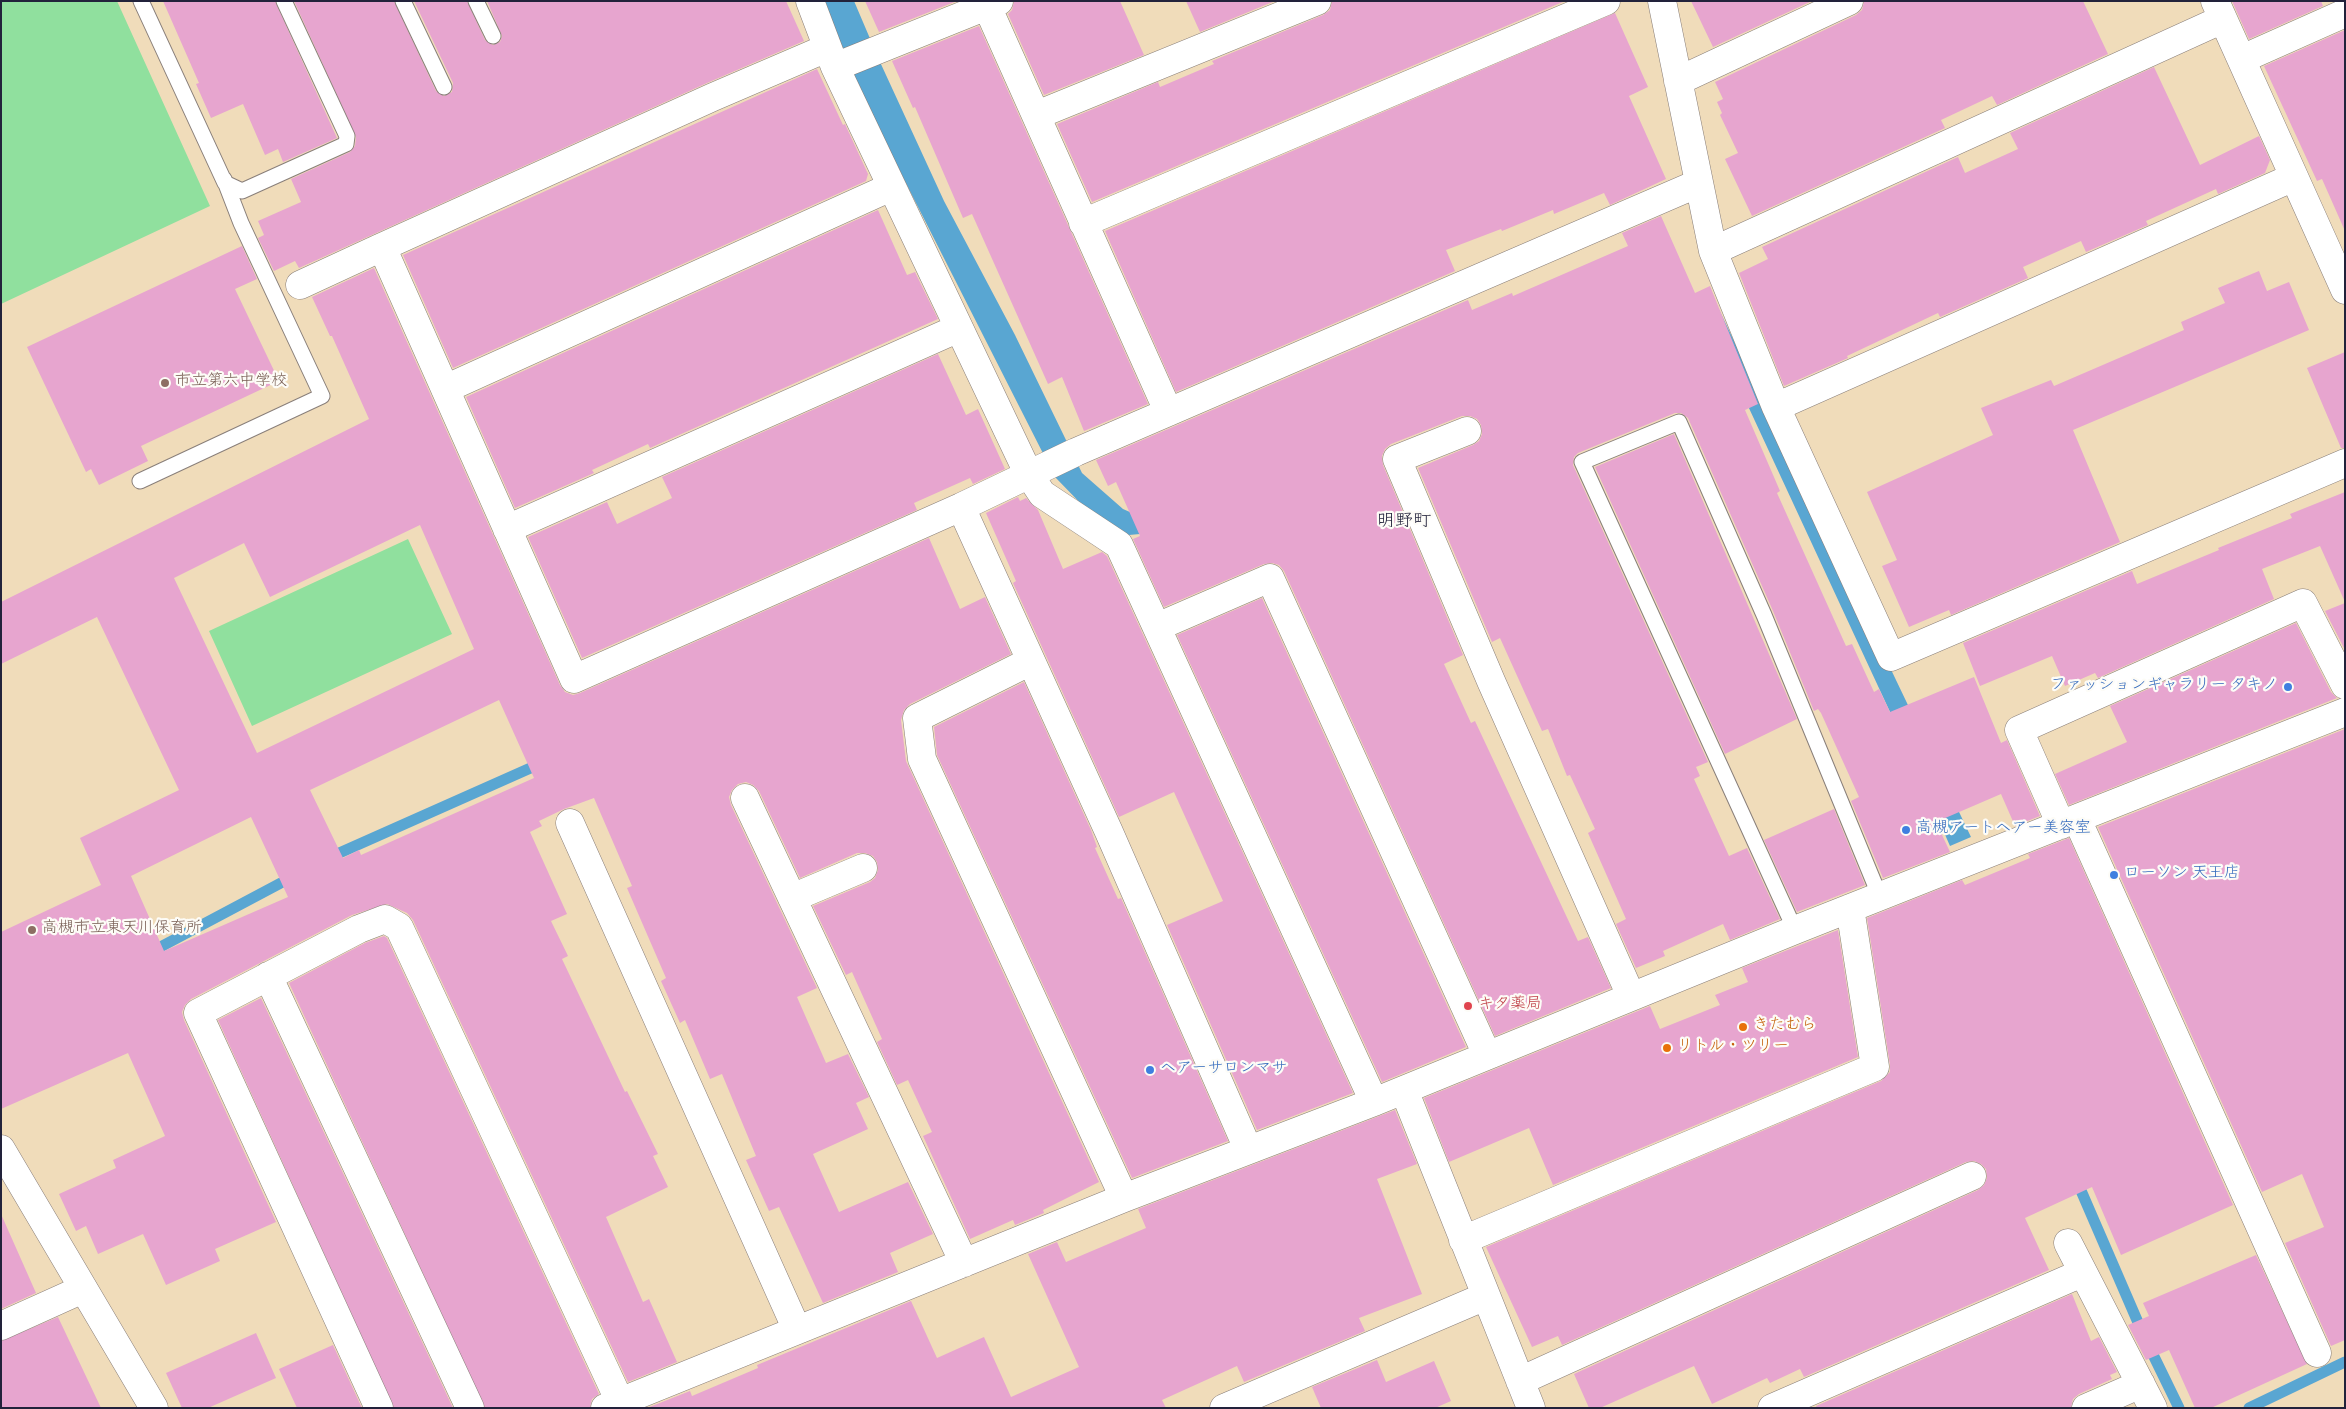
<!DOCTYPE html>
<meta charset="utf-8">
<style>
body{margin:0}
#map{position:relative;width:2346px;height:1409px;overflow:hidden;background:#f0dcba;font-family:"Gochi Hand",sans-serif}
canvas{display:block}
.frame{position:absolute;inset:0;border:2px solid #22223b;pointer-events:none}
</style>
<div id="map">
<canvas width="2346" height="1409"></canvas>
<div class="frame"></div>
</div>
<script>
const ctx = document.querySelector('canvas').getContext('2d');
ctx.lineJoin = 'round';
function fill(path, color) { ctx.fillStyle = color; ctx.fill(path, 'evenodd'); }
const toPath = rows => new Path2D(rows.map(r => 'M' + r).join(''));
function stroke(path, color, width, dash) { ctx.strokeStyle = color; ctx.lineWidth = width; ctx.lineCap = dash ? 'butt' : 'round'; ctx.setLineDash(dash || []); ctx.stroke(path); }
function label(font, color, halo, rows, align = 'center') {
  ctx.font = font + ' "Gochi Hand","Klee One",sans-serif'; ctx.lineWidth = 4.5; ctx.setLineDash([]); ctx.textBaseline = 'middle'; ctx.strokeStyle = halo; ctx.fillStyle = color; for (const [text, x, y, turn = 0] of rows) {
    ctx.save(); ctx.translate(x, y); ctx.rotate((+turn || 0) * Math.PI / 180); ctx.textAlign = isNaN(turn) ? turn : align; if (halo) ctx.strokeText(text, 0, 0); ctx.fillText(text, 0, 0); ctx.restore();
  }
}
fill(toPath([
 [1,1,117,1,210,206,1,304],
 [408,539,452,634,252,726,209,631]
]), '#90e09e');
fill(toPath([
 [824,1,854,1,880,62,944,201,1015,335,1082,473,1123,509,1141,517,1713,297,1971,837,1950,846,1910,755,1709,322,1151,533,1129,535,1088,511,1055,477,850,73]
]), '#59a6d2');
stroke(toPath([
 [328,858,544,762],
 [149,953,294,876],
 [2076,1179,2143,1334,2179,1408],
 [2249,1408,2345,1362]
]), '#59a6d2', 11);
fill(toPath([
 [163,1,275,1,337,138,283,162,278,149,265,155,243,104,211,118,196,84,199,83],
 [294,1,394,1,436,91,444,96,452,92,453,83,414,1,467,1,485,40,493,45,500,42,502,36,487,1,786,1,804,41,707,83,299,268,295,261,274,271,258,238,264,235,258,221,301,202,291,179,350,152,355,146,356,137],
 [865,1,957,1,879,32],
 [1014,1,1120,1,1144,55,1044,95,1008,14,1012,10],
 [1186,1,1275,1,1200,32],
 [1332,1,1565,1,1092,202,1057,124,1158,82,1160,87,1214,64,1212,61,1323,15,1330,10],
 [1691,1,1812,1,1713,47],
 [1864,1,2083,1,2108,54,1997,105,1992,96,1941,120,1945,128,1752,216,1725,159,1738,153,1720,115,1722,113,1717,102,1723,99,1715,82,1856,15,1862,10],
 [2232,1,2321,1,2323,6,2249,39],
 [1615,13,1648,87,1629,96,1666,179,1610,205,1604,193,1554,214,1553,210,1502,231,1501,229,1446,250,1455,271,1176,392,1105,231],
 [979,26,1148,404,1084,431,1062,377,1048,384,972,214,963,218,915,107,913,108,892,61],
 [2345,30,2345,231,2322,179,2317,181,2264,66],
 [2154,67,2200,165,2259,136,2270,160,2265,173,2218,194,2216,189,2146,221,2148,225,2086,252,2081,241,2023,267,2028,278,1940,317,1938,313,1847,356,1848,358,1784,386,1739,273,1768,259,1762,247,1958,157,1965,173,2018,149,2010,133],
 [817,69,843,125,845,124,868,174,866,181,453,368,403,255],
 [878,210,907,275,915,272,938,319,650,448,648,444,592,470,594,473,515,508,466,397],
 [1661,216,1695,293,1710,286,1758,404,1745,410,1780,491,1777,493,1846,646,1852,644,1874,692,1879,689,1890,712,1974,677,2001,743,2007,740,2040,816,2015,826,2001,794,1936,822,1950,852,1883,878,1851,801,1859,797,1821,713,1818,709,1814,711,1773,611,1688,418,1681,413,1675,413,1578,453,1574,457,1573,465,1708,762,1696,767,1700,776,1694,779,1729,856,1747,848,1780,919,1730,940,1723,924,1663,951,1665,956,1636,968,1616,924,1626,919,1588,833,1595,829,1570,775,1567,776,1548,729,1542,731,1500,638,1492,642,1418,468,1473,445,1479,441,1482,434,1481,425,1477,419,1470,416,1462,416,1391,444,1385,449,1382,456,1383,465,1463,655,1444,664,1471,723,1475,721,1578,941,1588,937,1611,988,1495,1036,1284,571,1279,565,1272,563,1264,564,1164,607,1133,539,1140,536,1116,482,1108,486,1096,460,1468,300,1472,310,1512,293,1513,296,1628,246,1622,233],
 [242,246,257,279,235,289,279,381,141,446,148,461,99,485,91,469,86,472,27,347],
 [374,268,560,685,565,692,573,695,580,693,929,538,960,609,985,597,1011,654,910,704,904,710,901,720,906,761,1099,1182,1043,1210,1044,1213,1015,1225,1013,1220,970,1239,923,1136,932,1132,908,1080,897,1085,877,1042,882,1039,852,972,846,975,813,906,870,882,875,878,878,870,877,862,873,856,865,853,857,853,800,878,759,791,753,785,746,782,738,784,732,790,729,797,731,805,817,988,797,997,826,1063,848,1054,869,1097,856,1103,868,1129,813,1154,839,1212,908,1182,933,1234,890,1253,898,1272,823,1303,779,1207,769,1211,746,1160,756,1156,722,1074,710,1079,685,1020,680,1023,661,981,666,978,627,888,632,886,594,798,564,809,539,821,542,826,530,832,567,914,551,921,568,956,562,959,625,1092,627,1091,658,1154,653,1156,668,1187,606,1217,643,1302,649,1299,677,1362,628,1382,413,920,407,913,387,904,352,915,191,999,185,1005,182,1012,184,1020,276,1222,215,1249,220,1261,166,1285,143,1234,98,1254,86,1226,76,1231,59,1194,116,1168,113,1160,165,1136,128,1053,1,1109,1,932,101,885,80,838,179,790,97,617,1,664,1,602,369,419,332,336,330,336,312,297],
 [420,525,474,649,257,753,174,578,244,543,270,597],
 [499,700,534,778,361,855,359,850,343,858,310,790],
 [251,817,288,897,164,951,131,876],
 [2259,271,2267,291,2289,282,2309,330,2073,430,2120,542,1951,615,1949,610,1909,627,1882,566,1897,560,1867,492,1993,435,1981,408,2051,380,2054,386,2184,330,2181,322,2225,303,2218,288],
 [2345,352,2345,448,2341,448,2307,368],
 [938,354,966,415,978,409,1005,469,973,484,970,478,914,503,917,510,582,658,528,537,607,502,617,524,672,498,662,477],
 [1674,434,1797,719,1725,754,1595,467],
 [2345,492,2345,602,2320,546,2262,569,2274,599,2098,678,2095,673,2065,686,2052,656,1980,686,1963,643,2132,571,2137,584,2219,550,2218,548,2292,518,2290,514],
 [1018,497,1020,501,1026,498,1038,510,1063,569,1102,552,1107,556,1353,1093,1257,1130,1167,925,1223,901,1174,792,1119,817,1013,583,1016,581,986,513],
 [1262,598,1466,1047,1382,1082,1177,635],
 [2345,603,2345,650,2325,611],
 [2296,623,2331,692,2337,698,2069,805,2055,774,2127,742,2110,706],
 [1024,682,1091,830,1097,847,1095,848,1118,899,1121,898,1228,1141,1132,1178,937,755,934,727],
 [2345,729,2345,1340,2331,1346,2285,1243,2324,1227,2302,1174,2262,1192,2098,827],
 [1834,809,1865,885,1797,912,1764,840],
 [2069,838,2233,1205,2121,1255,2092,1187,2025,1218,2049,1270,1804,1377,1800,1369,1770,1383,1767,1378,1712,1404,1694,1366,1600,1408,1589,1408,1574,1374,1978,1190,1984,1185,1987,1178,1986,1169,1981,1164,1974,1161,1966,1162,1562,1345,1558,1336,1532,1347,1486,1247,1881,1081,1890,1072,1890,1065,1867,918,1962,880,1965,885,2030,858,2028,854],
 [1838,930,1858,1057,1553,1185,1529,1128,1449,1162,1424,1098,1650,1006,1660,1029,1720,1005,1715,995,1748,982,1742,968],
 [384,936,387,938,599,1394,592,1399,590,1408,485,1408,289,983,365,943],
 [261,998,453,1408,394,1408,218,1020],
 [1395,1110,1417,1164,1377,1179,1422,1294,1359,1318,1365,1331,1244,1382,1237,1366,1162,1400,1166,1408,647,1408,690,1391,692,1396,758,1368,757,1365,911,1301,937,1358,984,1337,1011,1397,1079,1367,1028,1254,1057,1242,1066,1262,1146,1228,1138,1209],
 [1,1214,36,1293,1,1309],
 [2256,1255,2307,1364,2211,1408,2195,1408,2169,1350,2146,1360,2128,1325,2149,1316,2143,1303],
 [2072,1294,2091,1341,2099,1337,2117,1372,2110,1375,2112,1379,2079,1394,2073,1399,2071,1408,1817,1408,1816,1406],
 [58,1317,101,1408,1,1408,1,1341],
 [256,1333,276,1378,208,1408,182,1408,166,1373],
 [333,1345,362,1408,297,1408,279,1369],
 [1377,1360,1386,1382,1434,1361,1451,1401,1435,1408,1321,1408,1312,1387]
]), '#e7a5cf');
const lane = toPath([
 [141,1,225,183,242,191,346,144,347,136,284,1],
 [403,1,444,87],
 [476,1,493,36],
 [140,481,322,396,241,223,224,179],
 [1795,930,1582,462,1679,422,1764,615,1880,897]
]);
const street = toPath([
 [810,1,835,67,1028,473,1042,494,1119,545,1374,1102],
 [1662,1,1713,251,1776,407,1891,657,2345,463],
 [2215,1,2345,290],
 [987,6,1168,411],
 [827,48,713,97,382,247,574,679,961,507,1076,452,1699,183],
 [2242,59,2345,13],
 [835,67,999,1],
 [1678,81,1849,1],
 [1037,115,1317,1],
 [1083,223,1606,1],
 [1713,251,2223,19],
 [300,285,382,247],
 [445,389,891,187],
 [1776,407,2294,177],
 [1467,431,1397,459,1491,681,1631,996],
 [961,507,1109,832,1248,1149],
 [507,529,959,328],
 [1157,627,1270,578,1487,1055],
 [1031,661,917,718,922,759,1124,1198],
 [745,798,964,1263],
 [2077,819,2317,1353],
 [570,823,797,1330],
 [2061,825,2019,730,2303,603,2345,685],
 [792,898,863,868],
 [268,976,470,1408],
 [1404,1090,1531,1408],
 [1463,1240,1875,1067,1850,908],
 [2068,1243,2153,1408],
 [1,1326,83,1289],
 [1520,1381,1972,1176],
 [379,1408,198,1013,359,929,385,919,399,927,620,1402],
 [605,1408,1124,1198,1374,1102,1795,930,2345,712],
 [1224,1408,1486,1296],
 [1772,1408,2082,1273],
 [2086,1408,2141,1384]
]);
const secondary = toPath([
 [1,1149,154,1408]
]);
stroke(lane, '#897f7a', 17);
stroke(street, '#897f7a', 29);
stroke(secondary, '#897f7a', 29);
stroke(lane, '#fff', 15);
stroke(street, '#fff', 28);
stroke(secondary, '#fff', 28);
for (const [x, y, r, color] of [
 [165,383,5,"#8d6e63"],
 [2288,687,5,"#3f7fe0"],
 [1906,830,5,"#3f7fe0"],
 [2114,875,5,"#3f7fe0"],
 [32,930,5,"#8d6e63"],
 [1468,1006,5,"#e0444e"],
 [1743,1027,5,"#e8710a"],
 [1667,1048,5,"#e8710a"],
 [1150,1070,5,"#3f7fe0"]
]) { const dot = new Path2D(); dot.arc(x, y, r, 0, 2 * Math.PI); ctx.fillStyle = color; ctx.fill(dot); stroke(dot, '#fdfcf7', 2); }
label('16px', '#785e54', '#fdfcf7', [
 ["市立第六中学校",175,383],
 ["高槻市立東天川保育所",42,930]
], 'left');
label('16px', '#366cbe', '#fdfcf7', [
 ["ファッションギャラリー タキノ",2278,687,"right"],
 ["高槻アートヘアー美容室",1916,830],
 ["ローソン 天王店",2124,875],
 ["ヘアーサロンマサ",1160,1070]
], 'left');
label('16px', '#be3a42', '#fdfcf7', [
 ["キタ薬局",1478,1006]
], 'left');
label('16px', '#c56008', '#fdfcf7', [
 ["きたむら",1753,1027],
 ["リトル・ツリー",1677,1048]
], 'left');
label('18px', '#22223b', '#fdfcf7', [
 ["明野町",1404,523]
]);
</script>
